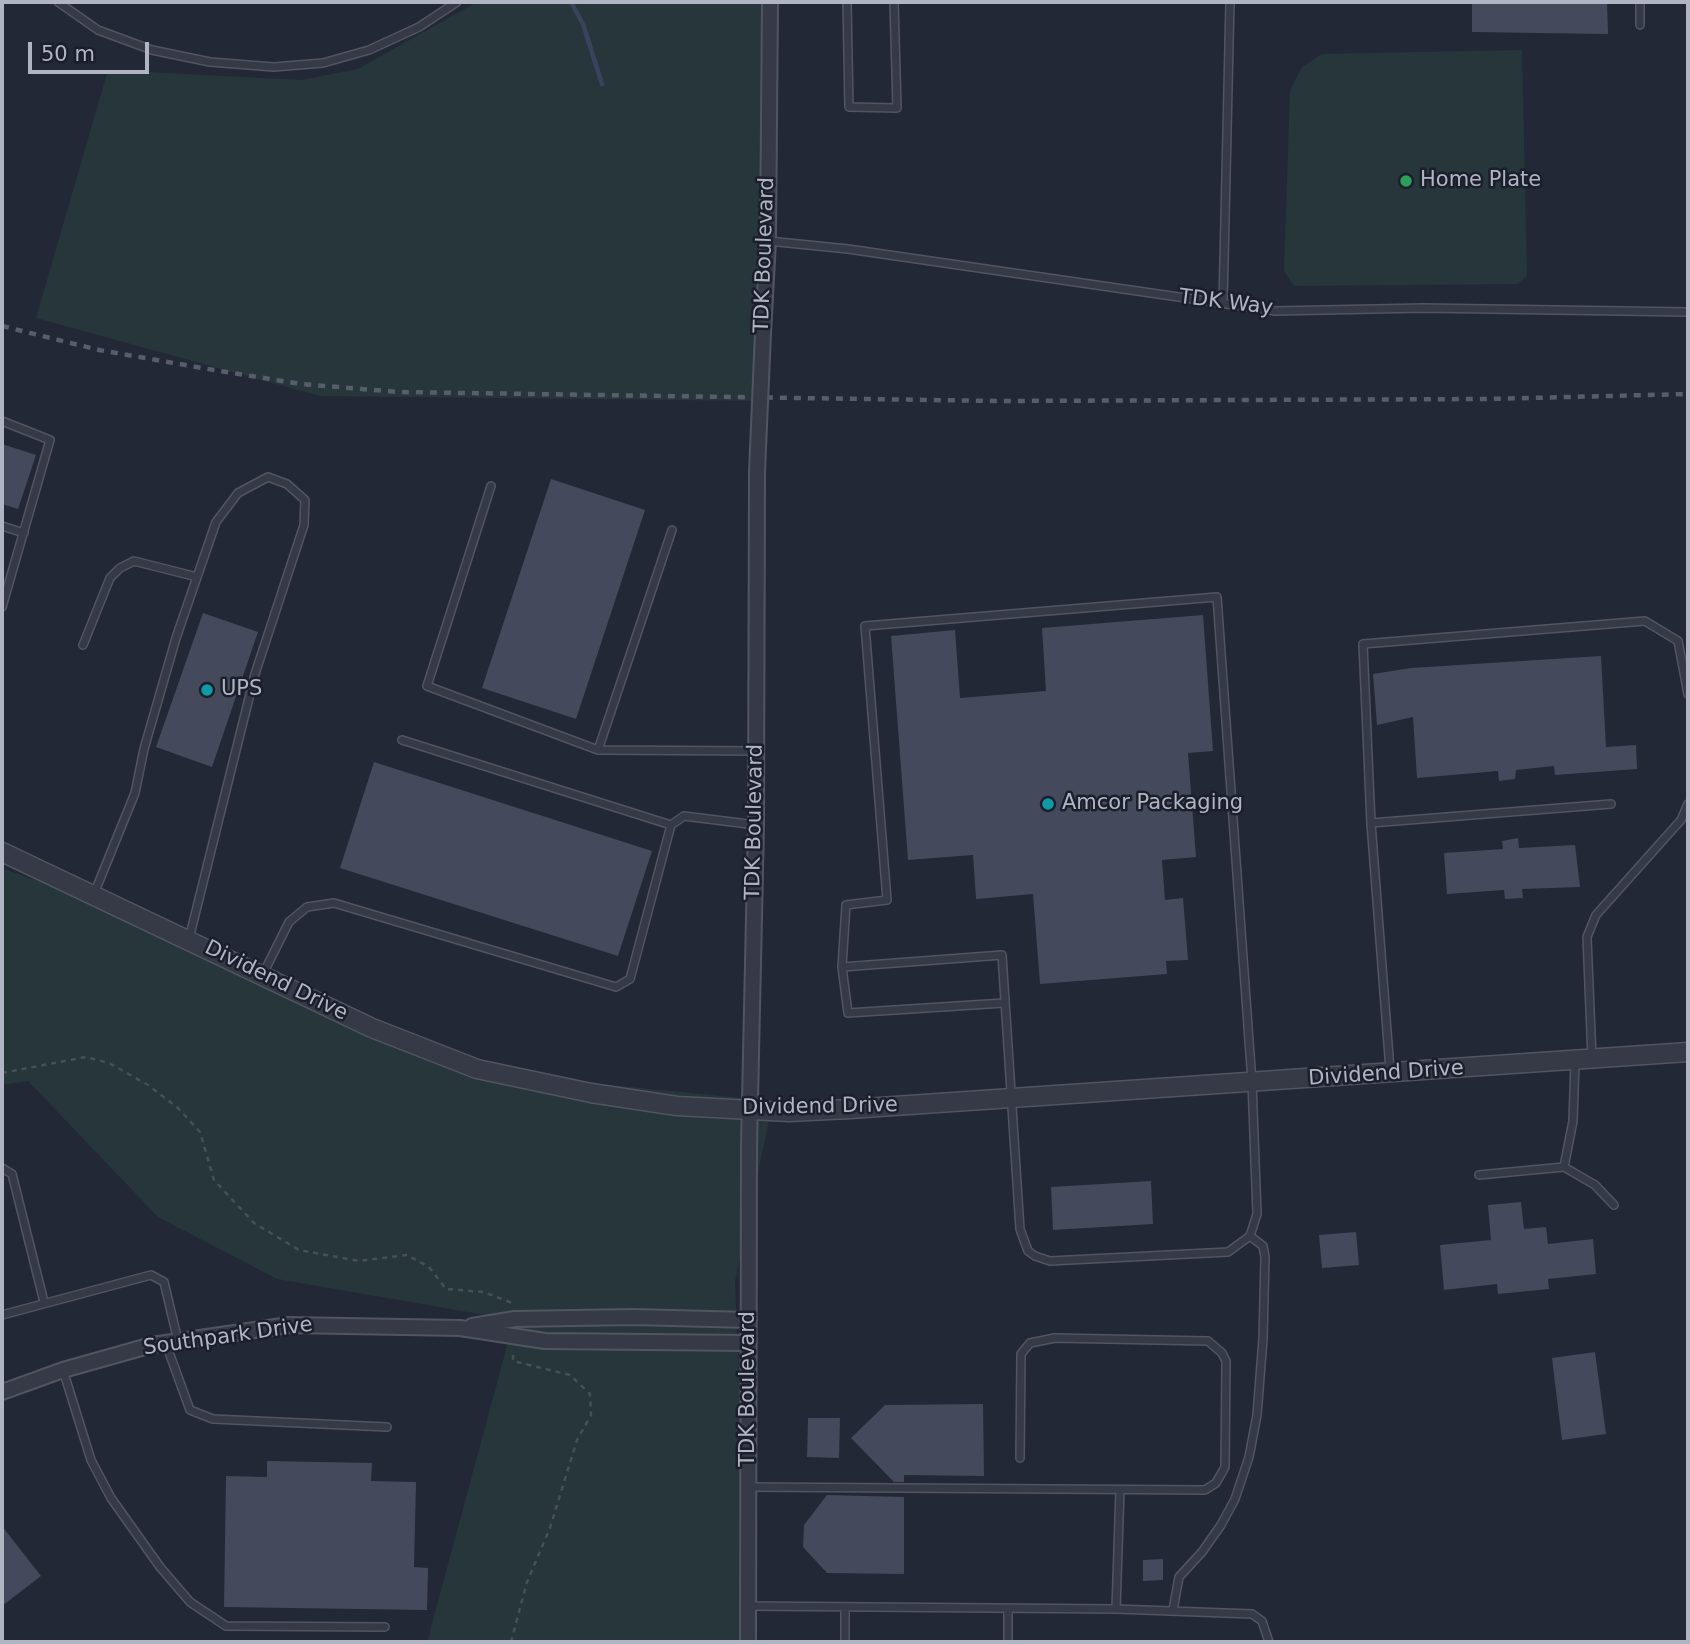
<!DOCTYPE html>
<style>
body{margin:0}
#map{position:relative;width:1690px;height:1644px;overflow:hidden;background:#232836;font-family:"DejaVu Sans",sans-serif}
canvas{display:block}
.frame{position:absolute;inset:0;border:4px solid #b1b5c3;pointer-events:none}
.scale{position:absolute;left:28px;top:42px;width:121px;height:32px;box-sizing:border-box;border:4px solid #b1b5c3;border-top:0;padding-left:9px;font-size:21px;line-height:24px;white-space:nowrap;color:#b1b5c3;-webkit-text-stroke:5px #1b1f2b;paint-order:stroke}
</style>
<div id="map">
<canvas width="1690" height="1644"></canvas>
<div class="frame"></div>
<div class="scale">50 m</div>
</div>
<script>
const ctx = document.querySelector('canvas').getContext('2d');
ctx.lineJoin = 'round';
function fill(path, color) { ctx.fillStyle = color; ctx.fill(path, 'evenodd'); }
const toPath = rows => new Path2D(rows.map(r => 'M' + r).join(''));
function stroke(path, color, width, dash) { ctx.strokeStyle = color; ctx.lineWidth = width; ctx.lineCap = dash ? 'butt' : 'round'; ctx.setLineDash(dash || []); ctx.stroke(path); }
function label(font, color, halo, rows, align = 'center') {
  ctx.font = font + ' "DejaVu Sans",sans-serif'; ctx.lineWidth = 5; ctx.setLineDash([]); ctx.textBaseline = 'middle'; ctx.strokeStyle = halo; ctx.fillStyle = color; for (const [text, x, y, turn = 0] of rows) {
    ctx.save(); ctx.translate(x, y); ctx.rotate((+turn || 0) * Math.PI / 180); ctx.textAlign = isNaN(turn) ? turn : align; if (halo) ctx.strokeText(text, 0, 0); ctx.fillText(text, 0, 0); ctx.restore();
  }
}
fill(toPath([
 [477,2,762,2,760,401,320,396,36,318,108,70,301,80,358,69],
 [1522,50,1527,276,1518,284,1294,286,1284,271,1290,91,1302,67,1322,54],
 [2,868,246,958,496,1074,773,1101,735,1281,747,1593,746,1642,427,1642,514,1320,277,1279,158,1217,28,1081,2,1085]
]), '#27363a');
stroke(toPath([
 [571,2,583,24,602,84]
]), '#39435e', 4.5);
fill(toPath([
 [1472,2,1607,2,1608,34,1472,32],
 [2,444,36,455,18,509,2,504],
 [551,479,645,510,576,719,482,688],
 [203,613,258,632,212,767,156,747],
 [1203,615,1213,751,1188,753,1196,857,1162,860,1165,900,1183,898,1188,960,1166,961,1167,974,1040,984,1033,894,976,899,973,855,908,860,891,636,955,630,960,698,1046,691,1042,628],
 [1601,656,1606,747,1636,745,1637,769,1555,775,1554,766,1516,770,1515,779,1499,781,1498,771,1417,778,1413,717,1377,725,1373,674,1411,668],
 [374,762,652,851,618,956,340,868],
 [1518,838,1519,848,1575,845,1580,887,1522,889,1523,898,1505,899,1504,890,1447,894,1444,853,1503,849,1502,841],
 [1151,1181,1153,1224,1053,1230,1051,1187],
 [1521,1202,1524,1229,1546,1227,1548,1244,1593,1239,1596,1274,1548,1279,1549,1289,1498,1294,1497,1284,1444,1290,1440,1245,1491,1240,1488,1205],
 [1356,1232,1359,1265,1322,1268,1319,1235],
 [1595,1352,1606,1434,1562,1440,1552,1358],
 [983,1404,984,1476,904,1475,904,1482,894,1482,851,1438,885,1405],
 [808,1418,840,1418,839,1458,807,1457],
 [267,1461,372,1463,371,1481,416,1482,414,1567,428,1568,427,1610,224,1607,226,1476,267,1477],
 [827,1495,904,1497,904,1574,827,1573,803,1547,804,1525],
 [2,1526,41,1576,2,1606],
 [1163,1559,1163,1580,1143,1581,1143,1560]
]), '#444a5b');
const service = toPath([
 [58,2,98,30,152,50,210,62,274,67,323,63,369,50,419,27,457,2],
 [847,2,849,107,897,108,894,2],
 [1640,25,1640,2],
 [768,241,848,249,1275,311,1423,308,1688,312],
 [1223,304,1230,2],
 [2,421,50,440,2,607],
 [491,486,427,686,598,750],
 [2,526,24,533],
 [672,530,598,750,756,751],
 [83,645,110,578,120,568,134,561,197,577],
 [402,740,671,825],
 [1371,823,1611,804],
 [94,894,135,793,144,749,176,638,216,522,238,493,268,477,287,484,305,500,304,525,255,674,189,939],
 [842,967,846,905,887,900,865,626,1217,597,1252,1082,1257,1214,1250,1236,1228,1252,1050,1261,1035,1256,1028,1251,1020,1229,1002,955,842,967,848,1013,1004,1003],
 [263,974,289,922,307,907,334,903,616,987,630,979,671,825,684,816,756,825],
 [1592,1058,1587,937,1596,915,1681,820,1688,804],
 [1390,1070,1371,823,1363,644,1645,621,1678,641,1688,694],
 [1564,1167,1595,1185,1614,1205],
 [2,1168,12,1174,44,1302],
 [1479,1175,1564,1167,1573,1121,1575,1062],
 [2,1315,151,1275,164,1282,178,1341],
 [166,1344,190,1410,213,1419,387,1427],
 [63,1370,91,1460,111,1498,160,1567,190,1602,226,1626,385,1627],
 [748,1487,1205,1490,1216,1483,1225,1467,1226,1361,1222,1353,1208,1341,1055,1338,1030,1343,1021,1354,1020,1458],
 [748,1606,1116,1609,1120,1490],
 [845,1608,845,1642],
 [1116,1609,1252,1614,1262,1621,1269,1642],
 [1173,1610,1179,1577,1202,1552,1221,1525,1235,1499,1249,1457,1257,1415,1263,1339,1265,1257,1263,1246,1250,1236],
 [1008,1642,1008,1610]
]);
const minor = toPath([
 [763,333,768,241,770,2],
 [472,1326,515,1319,633,1317,749,1320],
 [2,1392,63,1370,152,1345,289,1325,460,1328,545,1341,749,1343],
 [748,1642,749,1146,756,825,757,472]
]);
const tertiary = toPath([
 [2,852,372,1028,477,1069,591,1093,677,1106,789,1112,850,1109,1688,1052]
]);
stroke(service, '#515561', 10);
stroke(minor, '#515561', 18);
stroke(tertiary, '#515561', 21);
stroke(toPath([
 [2,1073,86,1057,109,1063,148,1085,178,1108,200,1132,214,1180,254,1223,299,1250,359,1261,407,1255,429,1267,446,1289,484,1292,512,1303],
 [511,1642,527,1582,550,1528,577,1440,591,1415,590,1394,570,1375,513,1361,513,1350]
]), '#445157', 2.5, [5, 5]);
stroke(service, '#363a47', 7);
stroke(minor, '#363a47', 14);
stroke(tertiary, '#363a47', 18);
stroke(toPath([
 [2,326,99,350,214,370,301,384,399,392,999,401,1488,399,1688,394]
]), '#585d6e', 4.5, [7, 7]);
const minorBridge = toPath([
 [757,472,763,333]
]);
stroke(minorBridge, '#515561', 18, []);
stroke(minorBridge, '#363a47', 14);
for (const [x, y, r, color] of [
 [1406,181,7,"#2e9e5b"],
 [207,690,7,"#0f9aa8"],
 [1048,804,7,"#0f9aa8"]
]) { const dot = new Path2D(); dot.arc(x, y, r, 0, 2 * Math.PI); ctx.fillStyle = color; ctx.fill(dot); stroke(dot, '#1b1f2b', 2.5); }
label('21px', '#b1b5c3', '#1b1f2b', [
 ["Home Plate",1420,181],
 ["UPS",221,690],
 ["Amcor Packaging",1062,804]
], 'left');
label('21px', '#b1b5c3', '#1b1f2b', [
 ["TDK Boulevard",765,255,-88],
 ["TDK Way",1226,303,7],
 ["TDK Boulevard",755,822,-89],
 ["Dividend Drive",276,981,26],
 ["Dividend Drive",1386,1074,-4],
 ["Dividend Drive",820,1107,-1],
 ["Southpark Drive",228,1337,-8],
 ["TDK Boulevard",749,1389,-90]
]);
</script>
